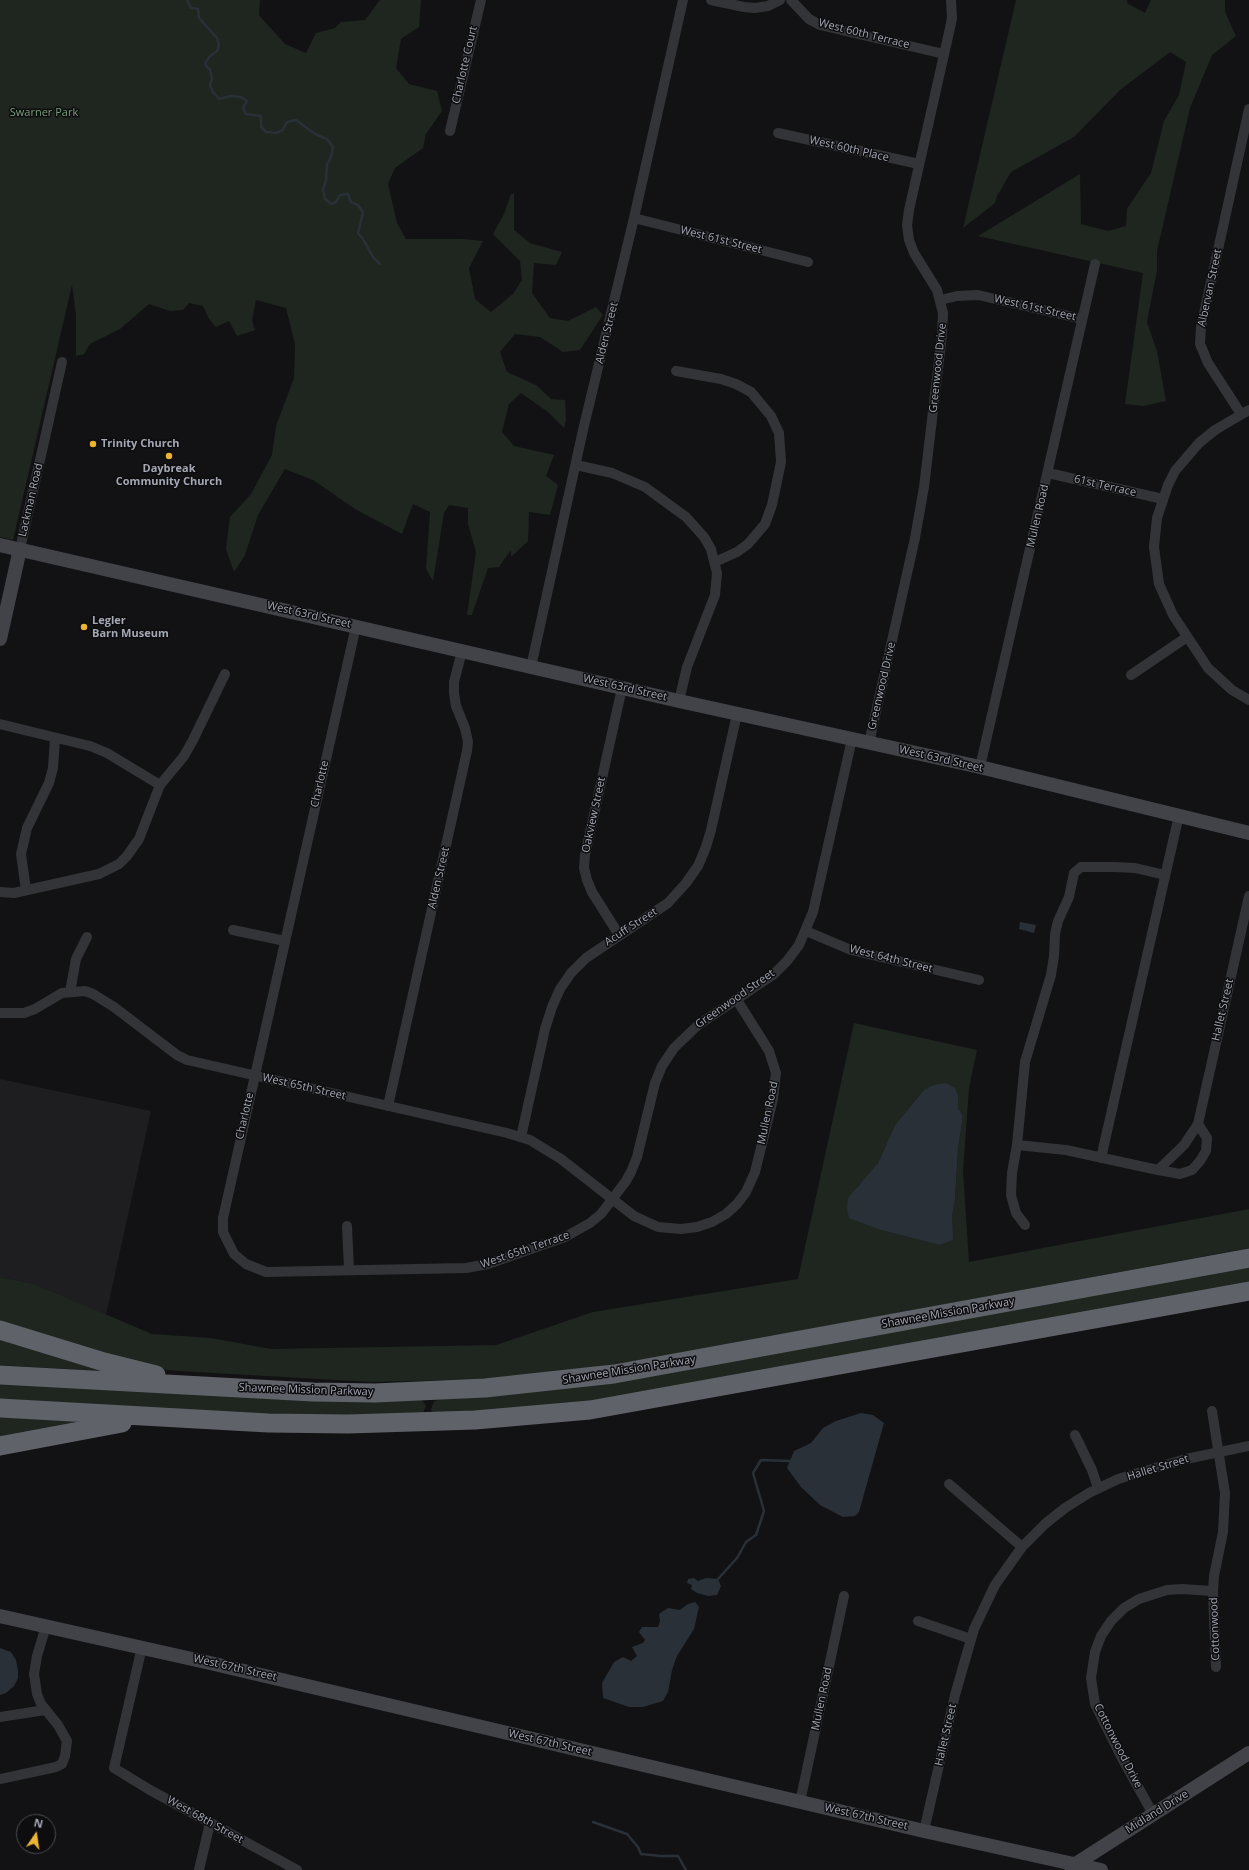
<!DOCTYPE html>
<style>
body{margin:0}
#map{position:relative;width:1249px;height:1870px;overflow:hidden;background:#121214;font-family:"Open Sans",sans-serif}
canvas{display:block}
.north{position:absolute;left:16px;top:1814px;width:40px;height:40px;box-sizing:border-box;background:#0d0d0f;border:1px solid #494b51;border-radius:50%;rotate:13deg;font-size:11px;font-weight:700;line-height:16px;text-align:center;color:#a4a8b4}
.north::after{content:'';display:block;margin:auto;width:14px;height:18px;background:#edb431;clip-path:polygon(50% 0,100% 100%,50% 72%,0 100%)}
</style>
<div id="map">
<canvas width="1249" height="1870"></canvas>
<div class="north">N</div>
</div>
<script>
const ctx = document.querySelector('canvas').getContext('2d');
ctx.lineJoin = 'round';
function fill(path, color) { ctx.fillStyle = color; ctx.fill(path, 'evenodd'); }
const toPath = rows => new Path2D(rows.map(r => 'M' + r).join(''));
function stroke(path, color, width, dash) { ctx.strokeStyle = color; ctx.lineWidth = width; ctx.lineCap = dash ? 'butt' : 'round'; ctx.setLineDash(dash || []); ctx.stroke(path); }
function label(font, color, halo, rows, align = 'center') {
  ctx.font = font + ' "Open Sans",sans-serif'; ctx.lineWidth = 3; ctx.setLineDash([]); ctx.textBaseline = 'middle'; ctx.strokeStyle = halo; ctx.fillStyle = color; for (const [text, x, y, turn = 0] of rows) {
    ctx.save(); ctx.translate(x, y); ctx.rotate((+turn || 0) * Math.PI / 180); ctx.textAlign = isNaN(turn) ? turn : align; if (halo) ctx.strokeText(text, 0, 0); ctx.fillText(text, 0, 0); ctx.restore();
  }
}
fill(toPath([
 [0,1079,151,1111,106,1315,34,1284,0,1277]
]), '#1e1e21');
fill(toPath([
 [0,0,260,0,259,15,285,44,306,53,316,33,335,28,341,22,365,20,380,0,421,0,419,27,401,39,396,68,409,84,437,91,442,111,426,134,423,148,395,168,388,184,397,223,406,239,463,239,483,241,469,268,475,299,491,312,513,294,522,280,520,261,493,234,504,214,511,194,514,194,514,230,530,243,562,252,556,265,534,263,532,293,550,318,568,321,596,307,603,315,580,350,563,352,540,337,515,334,500,352,507,372,536,385,551,399,565,400,566,420,564,428,548,412,521,393,509,404,502,432,514,446,554,455,546,476,558,485,550,515,529,512,528,541,511,557,511,550,499,567,488,568,472,615,467,615,476,552,468,524,468,508,449,505,444,513,433,581,426,569,430,512,413,504,402,534,355,509,313,480,285,469,258,515,245,555,234,572,226,549,230,517,251,494,272,455,276,426,294,378,295,344,286,308,256,300,252,320,255,330,237,336,229,321,216,327,209,319,203,306,189,303,183,310,170,311,149,304,120,329,90,344,84,354,76,356,76,315,72,285,13,540,0,537],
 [1016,0,1127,0,1127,3,1145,13,1151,0,1225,0,1225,12,1236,36,1212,55,1190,108,1157,251,1157,270,1147,322,1157,351,1166,401,1144,406,1125,404,1143,273,978,236,1080,174,1081,224,1108,231,1126,226,1127,209,1151,173,1164,121,1179,95,1186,62,1170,52,1120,90,1074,137,1011,172,997,196,995,203,963,228],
 [854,1023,977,1050,969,1088,963,1171,969,1262,1249,1209,1249,1248,676,1354,589,1368,484,1379,372,1382,178,1371,160,1369,0,1323,0,1277,34,1284,152,1334,211,1338,271,1349,496,1345,593,1312,798,1279],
 [924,1090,958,1095,958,1108,963,1116,958,1149,955,1199,952,1217,952,1240,940,1245,922,1239,857,1187,870,1174,878,1163,895,1125],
 [1249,1266,1249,1283,615,1399,488,1413,432,1412,431,1409,434,1402,439,1399,487,1397,612,1383],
 [0,1333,103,1371,0,1365],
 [0,1384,422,1400,426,1406,422,1415,302,1416,0,1400],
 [0,1417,79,1421,0,1441]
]), '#1e261f');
fill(toPath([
 [1020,922,1036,925,1034,933,1019,929],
 [946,1083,955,1088,958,1095,958,1108,963,1116,958,1149,955,1199,952,1217,953,1240,940,1245,878,1229,849,1218,847,1209,848,1198,878,1163,895,1125,924,1090,934,1085],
 [861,1413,873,1415,884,1423,859,1512,855,1516,843,1517,820,1505,801,1487,787,1468,794,1451,811,1443,823,1428,836,1421],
 [694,1578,698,1581,706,1578,718,1579,721,1586,717,1595,708,1596,697,1593,691,1589,692,1585,687,1583,688,1579],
 [695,1602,699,1607,694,1629,677,1656,672,1670,668,1692,663,1701,643,1707,629,1707,603,1698,602,1683,614,1662,623,1657,631,1661,637,1656,632,1647,643,1643,645,1640,639,1632,642,1627,658,1627,660,1621,659,1614,668,1608,680,1610,688,1604],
 [0,1648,11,1652,16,1660,18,1671,18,1678,14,1686,6,1693,0,1695]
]), '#293037');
stroke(toPath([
 [187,0,191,8,198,9,199,18,217,38,219,45,217,51,209,57,205,64,210,70,212,79,210,85,213,92,219,99,230,96,241,97,247,101,243,108,246,114,261,116,261,127,266,132,276,133,283,130,287,122,296,120,315,134,327,139,333,147,331,157,327,165,326,180,323,190,325,199,331,204,336,202,340,195,348,194,351,202,358,205,363,212,358,233,363,239,373,257,380,264],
 [718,1579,737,1558,746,1542,756,1535,764,1511,753,1473,761,1460,790,1461],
 [593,1822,627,1834,638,1847,641,1854,661,1856,678,1856,686,1870]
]), '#293037', 2.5);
stroke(toPath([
 [711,0,744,7,755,8,768,6,780,0],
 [791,0,809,19,820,25,944,54],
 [450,131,481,0],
 [778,133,919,164],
 [634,218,808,262],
 [940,300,957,296,978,295,1082,319],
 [676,371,721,379,736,384,751,392,771,416,779,433,781,462,772,505,765,524,748,544,737,552,715,562],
 [1249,410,1215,430,1199,443,1175,471,1168,485,1157,518,1154,547,1159,584,1173,615,1208,668,1232,690,1249,700],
 [1241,414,1208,363,1200,344,1201,327,1249,109],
 [576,465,612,473,645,487,686,517,704,537,711,549,717,573,715,595,687,667,679,701],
 [1048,473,1163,499],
 [20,549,62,362],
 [356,626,223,1218,223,1232,234,1254,246,1264,266,1272,466,1268,488,1264,565,1237,590,1223,601,1214,626,1181,631,1172,637,1157,655,1083,662,1066,674,1048,698,1025,774,974,787,961,799,945,813,912,852,739],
 [531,667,583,430,634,218,683,0],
 [1131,675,1187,637],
 [0,724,90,746,107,753,160,785],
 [869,743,915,538,924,487,942,335,943,313,937,290,914,253,909,240,907,225,909,210,950,28,952,18,951,0],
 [980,767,1095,264],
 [26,890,21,854,27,828,49,783,53,768,55,738],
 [0,892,14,893,99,874,119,864,127,856,139,839,160,785,184,756,193,740,225,674],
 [233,930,285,941],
 [806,931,851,950,979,980],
 [619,935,592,892,587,880,584,868,585,855,622,688],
 [70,992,76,959,87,937],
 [0,1013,24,1013,35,1009,62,993,85,991,93,994,114,1007,177,1055,187,1060,507,1133,530,1140,561,1159,634,1216,658,1227,681,1229,697,1227,712,1222,726,1214,737,1204,746,1192,755,1172,773,1099,776,1073,769,1051,737,1000],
 [388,1106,467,751,468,742,465,728,456,706,454,693,454,682,462,651],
 [521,1137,545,1029,552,1007,560,989,571,973,586,958,668,903,686,883,698,866,706,847,711,830,737,714],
 [1017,1145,1066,1150,1158,1170,1184,1145,1198,1124,1249,896],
 [1101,1158,1179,815],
 [1158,1170,1180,1174,1192,1170,1200,1161,1206,1151,1207,1138,1198,1124],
 [1025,1225,1016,1213,1011,1195,1012,1173,1017,1145,1025,1062,1051,975,1054,956,1055,934,1058,921,1069,897,1074,873,1081,867,1115,867,1135,868,1165,875],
 [347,1226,349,1270],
 [1212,1411,1225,1493,1223,1532,1214,1576,1213,1591,1216,1667],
 [1075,1435,1092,1470,1098,1488],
 [949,1484,1022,1547],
 [918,1621,971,1639],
 [142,1647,114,1768,150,1790,297,1870],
 [0,1717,45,1710],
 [0,1779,56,1767,62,1764,65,1756,67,1741,58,1725,41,1704,37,1694,34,1674,37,1656,46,1626],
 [800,1802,844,1596],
 [1153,1814,1122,1758,1095,1704,1091,1678,1095,1652,1101,1636,1111,1621,1124,1608,1139,1599,1167,1590,1182,1589,1213,1591],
 [924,1831,955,1695,974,1629,995,1585,1022,1547,1045,1524,1065,1508,1089,1493,1118,1479,1186,1459,1249,1446],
 [199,1870,210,1823]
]), '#333438', 10);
stroke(toPath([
 [0,545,679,701,980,767,1249,833],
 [0,639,20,549],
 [0,1616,210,1663,924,1831,1101,1870],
 [1071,1867,1249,1753]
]), '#414348', 14);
stroke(toPath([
 [0,1330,104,1362,156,1375],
 [0,1375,313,1392,375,1393,485,1388,614,1374,1249,1258],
 [0,1408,268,1423,348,1424,475,1420,590,1410,1249,1291],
 [0,1446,122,1423]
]), '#5f6269', 19);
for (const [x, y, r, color] of [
 [93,444,4,"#edb431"],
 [169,456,4,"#edb431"],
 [84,627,4,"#edb431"]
]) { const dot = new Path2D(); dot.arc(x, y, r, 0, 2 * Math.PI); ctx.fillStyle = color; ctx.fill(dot); stroke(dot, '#0d0d0f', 1.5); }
label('11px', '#a4a8b4', '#0d0d0f', [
 ["West 60th Terrace",864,34,14],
 ["Charlotte Court",465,65,-77],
 ["West 60th Place",849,149,13],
 ["West 61st Street",721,240,14],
 ["Albervan Street",1210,288,-78],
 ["West 61st Street",1035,308,13],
 ["Alden Street",607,333,-76],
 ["Greenwood Drive",938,368,-84],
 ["61st Terrace",1105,486,13],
 ["Lackman Road",31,500,-77],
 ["Mullen Road",1038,516,-77],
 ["West 63rd Street",309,615,13],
 ["Greenwood Drive",882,686,-77],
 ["West 63rd Street",625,688,13],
 ["West 63rd Street",941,759,13],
 ["Charlotte",320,784,-77],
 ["Oakview Street",594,815,-78],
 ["Alden Street",439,878,-77],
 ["Acuff Street",631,927,-33],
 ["West 64th Street",891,959,14],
 ["Greenwood Street",735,999,-35],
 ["Hallet Street",1223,1010,-77],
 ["West 65th Street",304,1087,13],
 ["Mullen Road",768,1113,-78],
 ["Charlotte",245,1116,-77],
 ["West 65th Terrace",525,1250,-19],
 ["Shawnee Mission Parkway",948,1313,-10],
 ["Shawnee Mission Parkway",629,1370,-9],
 ["Shawnee Mission Parkway",306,1390,2],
 ["Hallet Street",1158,1468,-17],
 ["Cottonwood",1215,1629,-92],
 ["West 67th Street",235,1668,13],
 ["Mullen Road",822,1699,-78],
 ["Hallet Street",946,1735,-77],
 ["West 67th Street",550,1743,13],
 ["Cottonwood Drive",1118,1746,63],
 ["Midland Drive",1157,1812,-32],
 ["West 67th Street",866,1817,13],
 ["West 68th Street",205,1820,29]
]);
label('11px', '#7b9f7e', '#0d0d0f', [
 ["Swarner Park",44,113]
]);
label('bold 11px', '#a4a8b4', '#0d0d0f', [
 ["Trinity Church",101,444],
 ["Daybreak",169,469,"center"],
 ["Community Church",169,482,"center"],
 ["Legler",92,621],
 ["Barn Museum",92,634]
], 'left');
</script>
